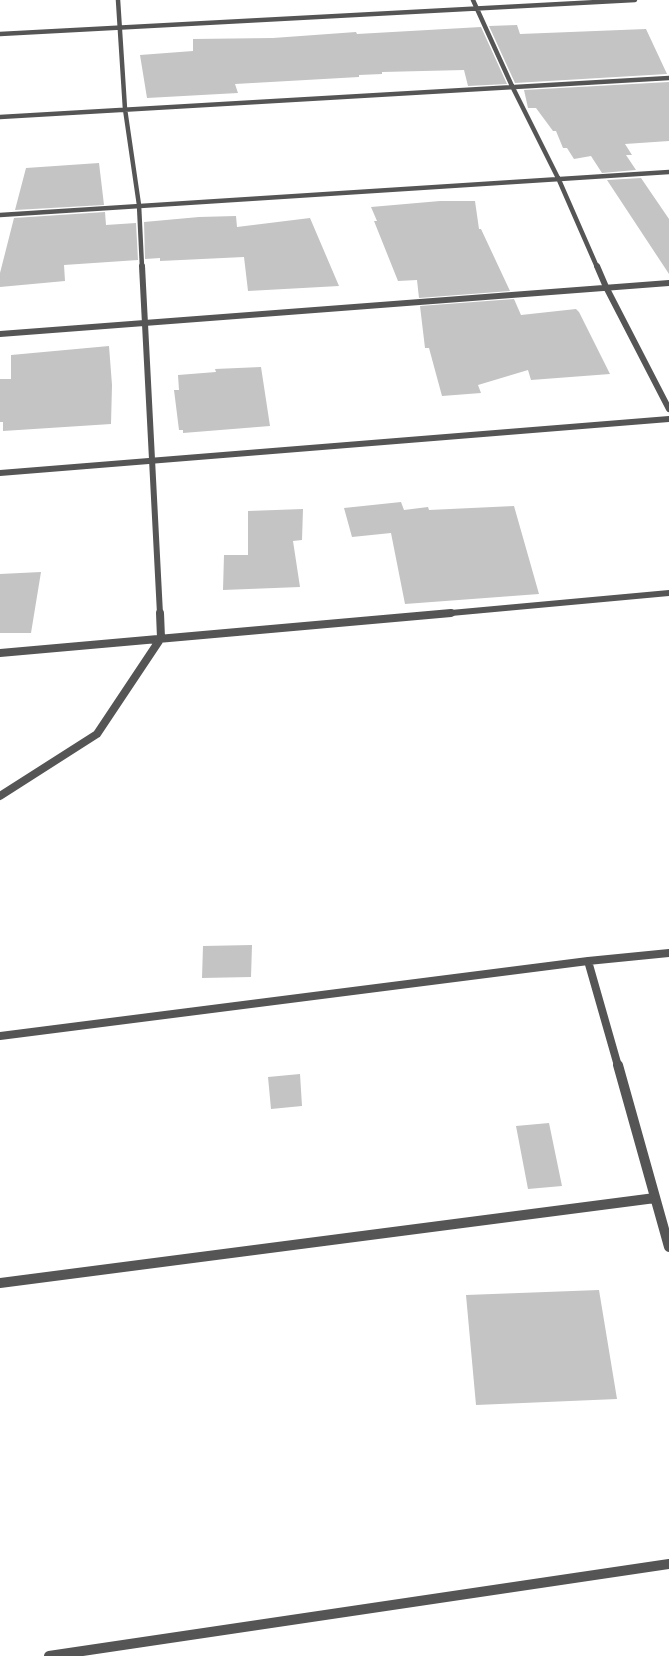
<!DOCTYPE html>
<style>
body{margin:0}
canvas{display:block;background:#fff}
</style>
<canvas width="669" height="1656"></canvas>
<script>
const ctx = document.querySelector('canvas').getContext('2d');
ctx.lineJoin = 'round';
function fill(path, color) { ctx.fillStyle = color; ctx.fill(path, 'evenodd'); }
const toPath = rows => new Path2D(rows.map(r => 'M' + r).join(''));
function stroke(path, color, width, dash) { ctx.strokeStyle = color; ctx.lineWidth = width; ctx.lineCap = dash ? 'butt' : 'round'; ctx.setLineDash(dash || []); ctx.stroke(path); }
fill(toPath([
 [517,25,520,34,646,29,667,74,515,83,489,26],
 [481,27,507,84,468,86,464,70,382,72,382,74,359,75,359,77,235,84,238,93,147,98,140,55,193,51,193,39,273,38,356,32,357,34],
 [669,82,669,141,625,144,632,155,626,155,636,170,602,173,591,156,574,159,567,148,563,148,556,131,553,131,536,108,528,108,524,90],
 [99,163,104,205,15,210,26,168],
 [641,178,669,219,669,274,607,180],
 [440,201,475,201,479,229,481,229,510,291,419,298,417,280,398,281,374,221,377,221,371,207],
 [105,212,106,225,136,223,138,260,64,265,65,281,0,287,0,273,14,218],
 [236,216,237,227,310,218,339,286,248,291,244,257,160,261,160,258,145,259,144,222,199,217],
 [514,299,521,315,576,309,579,312,610,374,531,380,528,370,478,385,481,393,442,396,429,348,425,348,420,306],
 [109,346,112,385,111,424,3,431,3,422,0,422,0,379,11,379,11,355],
 [261,367,270,426,183,433,183,430,179,430,174,390,179,390,178,375,216,372,215,369],
 [401,502,404,510,428,507,429,510,514,506,539,594,405,604,391,533,352,537,344,508],
 [303,509,302,540,293,541,300,587,223,590,224,555,248,555,248,511],
 [41,572,31,633,0,633,0,574],
 [252,945,251,977,202,978,203,946],
 [300,1074,302,1106,271,1109,268,1077],
 [549,1123,562,1186,528,1189,516,1126],
 [599,1290,617,1399,476,1405,466,1295]
]), '#c4c4c4');
stroke(toPath([
 [118,0,125,109,139,205,142,267],
 [473,0,512,86,559,180,597,267],
 [0,34,635,0],
 [0,117,669,78],
 [0,215,669,172]
]), '#555', 4.5);
stroke(toPath([
 [142,266,160,614],
 [597,266,606,287,669,409],
 [0,334,669,283],
 [0,473,669,419],
 [440,614,669,593]
]), '#555', 6);
stroke(toPath([
 [0,653,451,613],
 [0,796,97,734,161,638,160,613],
 [588,961,618,1066],
 [0,1036,588,961,669,953]
]), '#555', 8);
stroke(toPath([
 [618,1065,669,1247],
 [0,1283,655,1198],
 [49,1656,669,1564]
]), '#555', 10);
</script>
